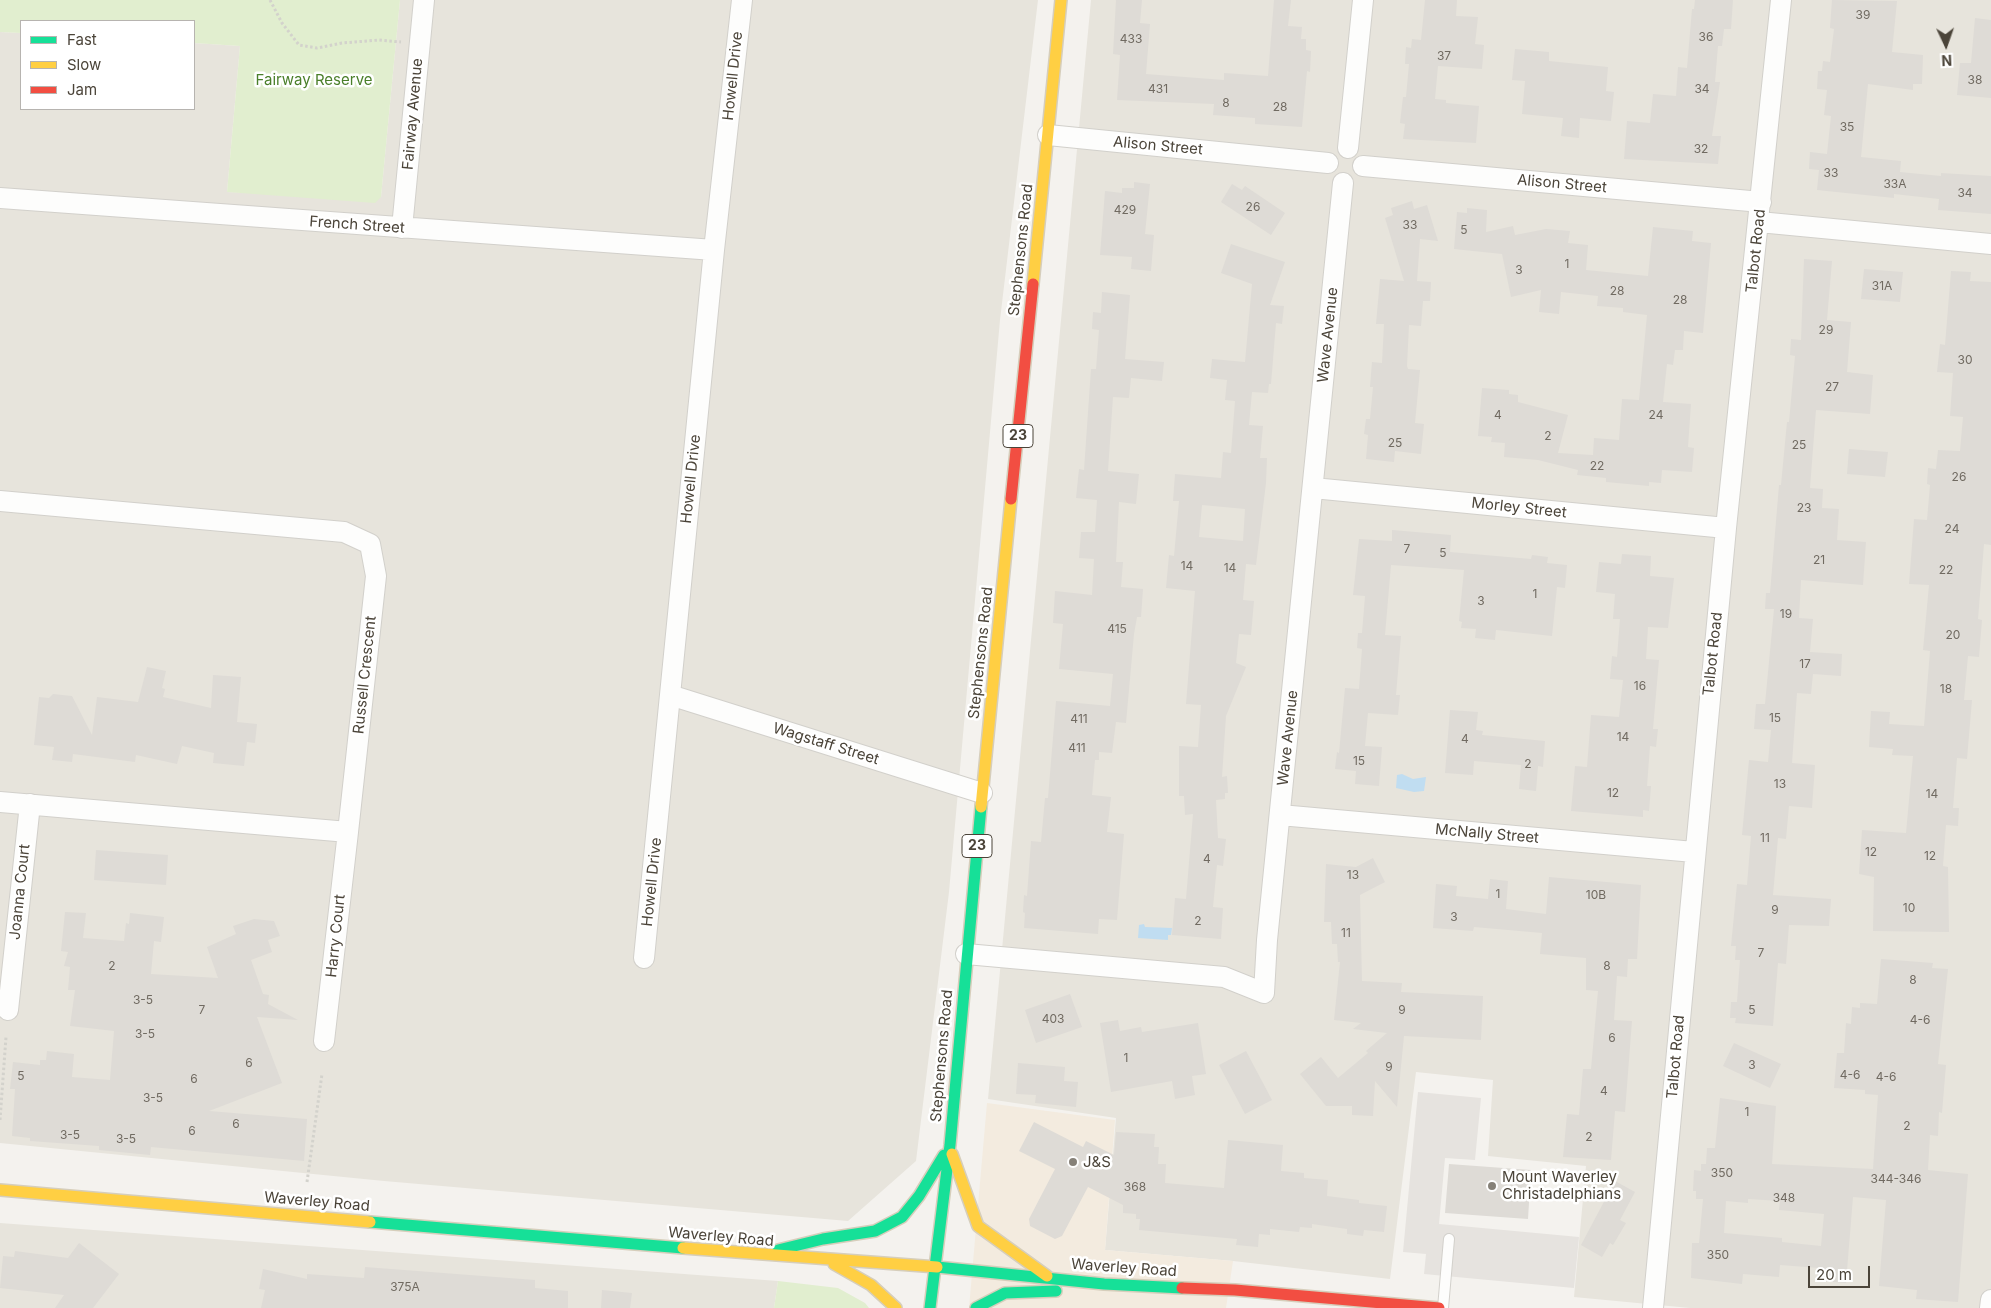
<!DOCTYPE html>
<style>
body{margin:0}
#map{position:relative;width:1991px;height:1308px;overflow:hidden;background:#f4f2ee;font-family:Inter,sans-serif}
canvas{display:block}
.legend{position:absolute;left:20px;top:20px;width:175px;height:90px;box-sizing:border-box;background:#fff;border:1px solid #b7b4b0;margin:0;padding:6px 9px;list-style:none;font-size:15px;color:#4b4439}
.legend li{display:flex;align-items:center;gap:10px;height:25px}
.legend b{width:25px;border:1px solid #b7b4b0}
.north{position:absolute;left:1921px;top:20px;width:50px;height:50px;-webkit-text-stroke:4px #fff;paint-order:stroke;rotate:177deg;font-size:14px;font-weight:700;line-height:20px;text-align:center;color:#4b4439}
.north::after{content:'';display:block;margin:auto;width:18px;height:22px;background:#4b4439;clip-path:polygon(50% 0,100% 100%,50% 72%,0 100%)}
.scale{position:absolute;left:1808px;top:1266px;width:62px;height:22px;box-sizing:border-box;border:2px solid #4b4439;border-top:0;padding-left:6px;font-size:15px;line-height:18px;white-space:nowrap;color:#4b4439;-webkit-text-stroke:4px #fff;paint-order:stroke}
</style>
<div id="map">
<canvas width="1991" height="1308"></canvas>
<ul class="legend">
<li><b style="height:6px;background:#16e098"></b>Fast</li>
<li><b style="height:6px;background:#ffcf43"></b>Slow</li>
<li><b style="height:6px;background:#f24e42"></b>Jam</li>
</ul>
<div class="north">N</div>
<div class="scale">20 m</div>
</div>
<script>
const ctx = document.querySelector('canvas').getContext('2d');
ctx.lineJoin = 'round';
function fill(path, color) { ctx.fillStyle = color; ctx.fill(path, 'evenodd'); }
const toPath = rows => new Path2D(rows.map(r => 'M' + r).join(''));
function stroke(path, color, width, dash) { ctx.strokeStyle = color; ctx.lineWidth = width; ctx.lineCap = dash ? 'butt' : 'round'; ctx.setLineDash(dash || []); ctx.stroke(path); }
function label(font, color, halo, rows, align = 'center') {
  ctx.font = font + ' Inter,sans-serif'; ctx.lineWidth = 5; ctx.setLineDash([]); ctx.textBaseline = 'middle'; ctx.strokeStyle = halo; ctx.fillStyle = color; for (const [text, x, y, turn = 0] of rows) {
    ctx.save(); ctx.translate(x, y); ctx.rotate((+turn || 0) * Math.PI / 180); ctx.textAlign = isNaN(turn) ? turn : align; if (halo) ctx.strokeText(text, 0, 0); ctx.fillText(text, 0, 0); ctx.restore();
  }
}
fill(toPath([
 [400,0,1038,0,1000,320,949,892,916,1161,848,1221,384,1181,0,1143,0,32,21,33,21,109,194,109,194,43,240,46,227,192,381,197],
 [1091,0,1991,0,1991,1308,1690,1308,1574,1297,1586,1166,1488,1156,1493,1080,1416,1072,1390,1279,1233,1261,1105,1250,1116,1118,988,1099],
 [0,1223,778,1281,774,1308,0,1308]
]), '#e7e4dc');
fill(toPath([
 [987,1103,1115,1120,1105,1250,1233,1261,1226,1308,969,1308]
]), '#f3ebdf');
fill(toPath([
 [0,0,400,0,381,197,375,203,227,192,240,46,194,43,194,21,21,21,21,33,0,32],
 [778,1281,838,1288,865,1303,869,1308,774,1308]
]), '#e1eecf');
fill(toPath([
 [1418,1092,1481,1098,1475,1160,1445,1158,1439,1224,1579,1237,1574,1288,1424,1274,1426,1254,1403,1252]
]), '#e6e3df');
fill(toPath([
 [1402,774,1413,779,1426,777,1424,791,1414,792,1396,788,1397,775],
 [1144,924,1145,927,1172,928,1171,935,1168,935,1168,940,1138,938,1139,925]
]), '#c0ddf1');
fill(toPath([
 [1116,0,1142,0,1140,23,1150,24,1146,74,1224,80,1224,73,1268,76,1274,0,1291,0,1288,26,1302,27,1301,39,1306,39,1306,50,1311,51,1310,72,1307,71,1302,127,1255,124,1255,118,1213,115,1214,104,1117,100,1120,55,1113,54],
 [1425,0,1457,0,1456,16,1478,17,1475,44,1484,45,1482,69,1438,66,1435,99,1446,100,1446,103,1479,106,1476,143,1403,139,1405,124,1400,123,1403,97,1406,97,1409,64,1405,64,1406,47,1411,48,1412,39,1421,40],
 [1695,0,1733,0,1731,29,1724,29,1722,46,1718,46,1715,82,1720,82,1712,136,1721,136,1718,164,1624,159,1627,121,1650,123,1653,94,1676,96,1678,67,1687,68,1692,9,1694,9],
 [1832,0,1897,1,1892,52,1923,55,1922,84,1913,84,1913,90,1868,84,1861,157,1901,161,1900,172,1941,176,1941,173,1991,176,1991,214,1938,210,1939,199,1894,194,1894,198,1817,190,1819,170,1809,169,1810,152,1827,154,1831,116,1824,115,1827,90,1817,89,1818,71,1822,71,1823,61,1830,62,1834,29,1830,28],
 [1975,18,1991,20,1991,98,1957,95,1960,63,1971,63],
 [1515,49,1549,52,1549,61,1608,67,1606,91,1614,92,1611,121,1580,118,1579,138,1561,136,1563,118,1522,114,1525,81,1512,80],
 [1134,182,1150,184,1145,234,1154,235,1151,271,1131,269,1132,257,1100,255,1105,191,1122,193,1122,188,1134,188],
 [1232,184,1242,190,1245,186,1285,213,1271,235,1221,202],
 [1412,201,1414,209,1427,205,1438,241,1420,239,1417,281,1431,282,1430,301,1423,301,1421,326,1409,325,1407,366,1408,369,1420,370,1415,423,1424,424,1421,454,1395,451,1394,462,1366,459,1368,435,1364,434,1366,419,1370,419,1373,387,1370,387,1372,362,1382,363,1384,324,1376,324,1380,279,1404,281,1385,218,1393,215,1391,208],
 [1467,208,1487,210,1486,232,1513,226,1515,235,1546,229,1570,231,1568,243,1588,245,1586,270,1648,276,1653,227,1693,231,1692,241,1711,243,1703,333,1684,331,1683,350,1675,350,1673,365,1667,364,1663,402,1691,404,1688,447,1694,448,1692,472,1662,470,1661,483,1649,482,1649,486,1606,482,1606,478,1577,475,1578,470,1538,460,1504,457,1505,443,1491,442,1492,437,1478,436,1482,388,1509,390,1509,394,1518,395,1518,402,1568,415,1558,453,1593,455,1594,438,1619,440,1622,399,1639,400,1647,315,1623,312,1623,308,1597,306,1598,296,1561,292,1559,314,1539,312,1541,290,1511,297,1502,254,1454,249,1457,212,1467,213],
 [1231,244,1285,262,1270,305,1284,306,1282,324,1276,323,1271,384,1269,384,1268,393,1252,392,1249,425,1263,426,1260,458,1267,458,1266,483,1256,565,1246,564,1243,600,1254,601,1251,635,1239,634,1236,663,1246,667,1226,716,1222,777,1227,776,1228,793,1225,793,1225,799,1216,800,1218,838,1226,839,1223,866,1217,865,1213,907,1223,908,1221,939,1172,935,1175,898,1186,899,1193,814,1185,815,1184,796,1179,796,1179,746,1198,747,1201,705,1186,704,1195,591,1166,588,1169,555,1174,556,1179,501,1173,501,1175,474,1221,478,1223,452,1231,453,1235,401,1225,400,1227,380,1210,378,1212,359,1245,362,1252,284,1221,273],
 [1202,505,1245,509,1243,541,1199,537],
 [1804,259,1832,261,1827,320,1851,322,1847,372,1873,375,1870,414,1816,410,1810,488,1823,489,1822,508,1839,509,1837,540,1866,542,1863,585,1801,580,1799,618,1813,619,1810,652,1842,654,1841,676,1813,674,1811,694,1797,693,1792,763,1815,765,1812,808,1789,806,1786,839,1778,838,1773,895,1831,899,1829,926,1789,925,1786,964,1778,963,1773,1026,1735,1023,1736,1018,1730,1018,1731,1002,1737,1002,1740,960,1735,960,1736,946,1731,946,1737,884,1747,885,1751,836,1742,835,1749,760,1768,762,1771,730,1754,729,1756,704,1765,704,1774,609,1765,609,1766,593,1770,593,1779,485,1781,485,1787,422,1789,422,1795,356,1790,355,1791,339,1801,340],
 [1864,269,1903,272,1900,302,1861,299],
 [1951,271,1971,272,1970,281,1991,282,1991,545,1984,544,1978,619,1982,620,1979,657,1968,656,1964,700,1972,700,1967,759,1957,758,1953,808,1959,808,1958,826,1946,825,1943,866,1948,867,1949,932,1873,931,1874,877,1859,874,1862,830,1906,833,1913,756,1892,755,1893,749,1869,747,1871,711,1890,712,1889,724,1924,726,1930,651,1923,650,1929,585,1909,584,1914,519,1927,520,1930,485,1927,484,1928,468,1936,469,1938,450,1960,451,1963,417,1950,416,1953,373,1937,372,1940,344,1945,345],
 [1102,292,1130,295,1125,359,1164,362,1162,381,1131,378,1129,398,1113,397,1108,471,1139,474,1136,504,1119,502,1116,562,1123,562,1121,587,1143,589,1141,617,1137,617,1134,634,1126,723,1116,722,1112,753,1099,752,1099,760,1095,760,1092,795,1111,797,1107,832,1124,834,1117,920,1099,919,1098,934,1024,928,1025,913,1023,912,1024,895,1027,896,1031,841,1041,842,1045,798,1048,798,1056,701,1110,706,1113,674,1059,669,1063,624,1053,623,1055,591,1092,595,1094,559,1079,558,1081,532,1095,532,1097,500,1076,498,1079,469,1084,470,1091,369,1096,369,1099,330,1092,329,1093,312,1101,313],
 [1849,449,1888,452,1885,477,1847,474],
 [1392,530,1451,535,1450,552,1531,559,1532,555,1548,557,1547,563,1567,565,1565,588,1557,587,1552,636,1496,630,1495,640,1475,638,1476,629,1461,628,1462,622,1459,621,1464,570,1391,565,1385,635,1401,636,1396,695,1400,695,1398,715,1368,713,1365,746,1382,747,1379,786,1355,784,1356,771,1335,769,1337,752,1339,753,1345,688,1359,689,1362,649,1357,648,1358,633,1362,633,1365,596,1353,595,1359,539,1392,541],
 [1622,554,1651,556,1650,576,1674,578,1668,628,1648,627,1646,659,1659,660,1653,729,1658,729,1656,747,1650,746,1647,786,1651,786,1649,811,1643,810,1643,817,1571,811,1575,766,1587,767,1591,715,1619,717,1623,680,1610,679,1612,656,1617,657,1620,619,1613,619,1615,594,1596,592,1599,562,1621,564],
 [147,667,166,671,162,688,165,689,163,697,211,708,213,675,241,677,237,722,257,724,255,743,247,742,244,766,213,763,214,753,182,746,177,764,136,755,135,762,73,754,72,762,52,760,54,747,34,745,39,697,49,698,53,694,72,696,92,735,97,697,138,702],
 [1450,710,1478,712,1476,730,1483,731,1482,735,1545,741,1543,767,1538,766,1536,791,1519,789,1521,765,1474,761,1473,775,1445,773],
 [96,850,168,855,166,885,94,880],
 [1373,858,1385,882,1360,895,1362,981,1402,983,1401,992,1483,996,1481,1040,1404,1036,1397,1107,1375,1081,1373,1116,1352,1115,1352,1106,1326,1106,1300,1074,1321,1057,1338,1078,1368,1053,1366,1051,1387,1033,1353,1029,1361,1023,1334,1020,1340,962,1338,962,1337,944,1332,944,1331,922,1324,922,1326,864,1356,867],
 [1549,877,1641,885,1637,959,1628,959,1627,977,1617,976,1614,1020,1632,1021,1625,1112,1615,1111,1611,1160,1563,1157,1567,1114,1579,1115,1583,1069,1591,1069,1598,991,1586,990,1586,958,1540,954,1542,933,1474,927,1473,931,1433,928,1436,884,1457,886,1456,896,1488,899,1490,879,1508,881,1506,909,1546,914],
 [65,912,86,913,83,938,124,941,126,923,129,924,130,913,164,917,161,942,154,941,151,974,218,978,207,947,236,934,233,926,254,919,274,921,280,936,268,940,272,952,251,960,263,994,269,995,268,1004,298,1020,257,1017,282,1083,209,1111,307,1119,304,1161,151,1147,150,1155,99,1150,99,1146,30,1141,30,1138,12,1136,15,1089,10,1089,13,1062,40,1065,40,1060,46,1060,47,1051,74,1054,72,1077,110,1080,114,1031,70,1026,75,990,68,990,70,967,64,966,68,952,61,951],
 [1881,959,1933,963,1932,968,1948,969,1938,1064,1946,1065,1942,1113,1939,1112,1938,1136,1930,1135,1928,1170,1968,1174,1958,1302,1916,1299,1917,1290,1879,1286,1886,1200,1853,1197,1846,1283,1818,1281,1819,1268,1780,1265,1779,1277,1743,1274,1742,1284,1691,1278,1692,1243,1699,1243,1703,1199,1696,1199,1696,1191,1693,1191,1694,1170,1701,1171,1701,1164,1706,1164,1707,1148,1715,1148,1720,1098,1776,1106,1772,1164,1873,1169,1878,1095,1865,1094,1865,1090,1834,1088,1837,1053,1844,1053,1846,1023,1851,1024,1852,1007,1860,1008,1860,1003,1877,1004],
 [1748,1199,1780,1201,1779,1210,1824,1214,1821,1246,1782,1242,1782,1238,1724,1233,1726,1201,1748,1203],
 [1070,994,1082,1027,1036,1043,1025,1010],
 [1118,1020,1120,1031,1141,1027,1142,1032,1198,1023,1206,1074,1192,1076,1195,1095,1175,1099,1172,1081,1111,1092,1100,1023],
 [1734,1043,1781,1064,1770,1088,1723,1066],
 [1246,1051,1272,1100,1245,1114,1219,1065],
 [1018,1063,1065,1067,1064,1081,1078,1082,1076,1107,1035,1103,1036,1095,1016,1094],
 [1034,1122,1083,1147,1086,1141,1114,1155,1116,1132,1155,1134,1154,1147,1159,1147,1158,1164,1166,1164,1165,1183,1224,1188,1228,1140,1283,1145,1281,1171,1304,1173,1304,1178,1328,1180,1327,1196,1359,1200,1359,1203,1387,1206,1384,1232,1364,1230,1363,1236,1347,1234,1347,1229,1312,1224,1312,1228,1300,1227,1299,1232,1270,1229,1270,1235,1259,1234,1258,1247,1236,1245,1237,1239,1139,1230,1140,1219,1136,1219,1136,1214,1123,1213,1123,1205,1088,1187,1062,1236,1055,1239,1030,1226,1029,1219,1055,1169,1019,1151],
 [1449,1164,1531,1170,1528,1219,1445,1213],
 [1615,1181,1635,1192,1620,1220,1626,1223,1613,1245,1610,1243,1602,1257,1581,1245],
 [79,1243,119,1274,93,1308,55,1308,64,1295,0,1288,3,1256,14,1257,15,1251,68,1258],
 [365,1267,535,1280,535,1288,568,1291,568,1308,261,1308,265,1290,259,1289,263,1269,307,1279,307,1274,364,1278],
 [602,1290,632,1293,630,1308,601,1308]
]), '#dedbd6');
const lane = toPath([
 [1443,1308,1449,1239]
]);
const street = toPath([
 [1048,135,1328,163],
 [1348,148,1363,0],
 [1363,166,1761,202],
 [0,198,714,250],
 [1759,222,1991,244],
 [402,228,424,0],
 [1313,488,1726,528],
 [0,501,344,532,370,544,376,576,348,832,0,802],
 [670,695,982,793],
 [1280,815,1694,852],
 [966,954,1224,977,1264,993,1267,940,1343,183],
 [644,958,714,250,742,0],
 [8,1010,30,804],
 [324,1041,348,832],
 [1653,1308,1726,528,1781,0],
 [1990,1308,1991,1300]
]);
const fast = toPath([
 [370,1222,683,1248],
 [778,1250,823,1239,875,1231,902,1217,919,1196,944,1155],
 [937,1267,1104,1284,1182,1288],
 [930,1308,950,1145,981,807],
 [976,1308,1005,1293,1056,1291]
]);
const slow = toPath([
 [1033,284,1061,0],
 [981,807,1011,499],
 [952,1154,978,1226,1047,1276],
 [0,1190,370,1222],
 [683,1248,937,1267],
 [834,1264,871,1285,896,1308]
]);
const jam = toPath([
 [1011,499,1033,284],
 [1182,1288,1235,1290,1439,1308]
]);
stroke(lane, '#d2d0cb', 12);
stroke(street, '#d2d0cb', 22);
stroke(fast, '#d6cebb', 14);
stroke(slow, '#d6cebb', 14);
stroke(jam, '#d6cebb', 14);
stroke(toPath([
 [270,0,282,23,299,45,317,48,342,43,379,40,401,42],
 [0,1120,6,1037],
 [307,1182,322,1074]
]), '#d3d2cc', 3, [2.5, 2.5]);
stroke(lane, '#fdfdfc', 10);
stroke(street, '#fdfdfc', 20);
stroke(fast, '#16e098', 11);
stroke(slow, '#ffcf43', 11);
stroke(jam, '#f24e42', 11);
for (const [x, y, r, color] of [
 [1073,1162,5,"#868178"],
 [1492,1186,5,"#868178"]
]) { const dot = new Path2D(); dot.arc(x, y, r, 0, 2 * Math.PI); ctx.fillStyle = color; ctx.fill(dot); stroke(dot, '#fff', 2); }
label('12px', '#706a61', null, [
 ["39",1863,15],
 ["36",1706,37],
 ["433",1131,39],
 ["37",1444,56],
 ["38",1975,80],
 ["431",1158,89],
 ["34",1702,89],
 ["8",1226,103],
 ["28",1280,107],
 ["35",1847,127],
 ["32",1701,149],
 ["33",1831,173],
 ["33A",1895,184],
 ["34",1965,193],
 ["26",1253,207],
 ["429",1125,210],
 ["33",1410,225],
 ["5",1464,230],
 ["1",1567,264],
 ["3",1519,270],
 ["31A",1882,286],
 ["28",1617,291],
 ["28",1680,300],
 ["29",1826,330],
 ["30",1965,360],
 ["27",1832,387],
 ["4",1498,415],
 ["24",1656,415],
 ["2",1548,436],
 ["25",1395,443],
 ["25",1799,445],
 ["22",1597,466],
 ["26",1959,477],
 ["23",1804,508],
 ["24",1952,529],
 ["7",1407,549],
 ["5",1443,553],
 ["21",1819,560],
 ["14",1187,566],
 ["14",1230,568],
 ["22",1946,570],
 ["1",1535,594],
 ["3",1481,601],
 ["19",1786,614],
 ["415",1117,629],
 ["20",1953,635],
 ["17",1805,664],
 ["16",1640,686],
 ["18",1946,689],
 ["15",1775,718],
 ["411",1079,719],
 ["14",1623,737],
 ["4",1465,739],
 ["411",1077,748],
 ["15",1359,761],
 ["2",1528,764],
 ["13",1780,784],
 ["12",1613,793],
 ["14",1932,794],
 ["11",1765,838],
 ["12",1871,852],
 ["12",1930,856],
 ["4",1207,859],
 ["13",1353,875],
 ["1",1498,894],
 ["10B",1596,895],
 ["10",1909,908],
 ["9",1775,910],
 ["3",1454,917],
 ["2",1198,921],
 ["11",1346,933],
 ["7",1761,953],
 ["2",112,966],
 ["8",1607,966],
 ["8",1913,980],
 ["3-5",143,1000],
 ["7",202,1010],
 ["9",1402,1010],
 ["5",1752,1010],
 ["403",1053,1019],
 ["4-6",1920,1020],
 ["3-5",145,1034],
 ["6",1612,1038],
 ["1",1126,1058],
 ["6",249,1063],
 ["3",1752,1065],
 ["9",1389,1067],
 ["4-6",1850,1075],
 ["5",21,1076],
 ["4-6",1886,1077],
 ["6",194,1079],
 ["4",1604,1091],
 ["3-5",153,1098],
 ["1",1747,1112],
 ["6",236,1124],
 ["2",1907,1126],
 ["6",192,1131],
 ["3-5",70,1135],
 ["2",1589,1137],
 ["3-5",126,1139],
 ["350",1722,1173],
 ["344-346",1896,1179],
 ["368",1135,1187],
 ["348",1784,1198],
 ["350",1718,1255],
 ["375A",405,1287]
]);
for (const [x, y, w] of [
 [1018,436,30],
 [977,846,30]
]) { const box = new Path2D(); box.roundRect(x - w / 2, y - 11.5, w, 23, 4); ctx.fillStyle = '#fff'; ctx.fill(box); stroke(box, '#4b4439', 1); }
label('bold 14px', '#4b4439', null, [
 ["23",1018,436],
 ["23",977,846]
]);
label('15px', '#4b4439', '#fff', [
 ["Howell Drive",733,76,-84],
 ["Fairway Avenue",413,114,-85],
 ["Alison Street",1158,146,5],
 ["Alison Street",1562,184,5],
 ["French Street",357,225,4],
 ["Stephensons Road",1021,250,-84],
 ["Talbot Road",1756,251,-84],
 ["Wave Avenue",1328,335,-84],
 ["Howell Drive",691,479,-84],
 ["Morley Street",1519,508,6],
 ["Stephensons Road",981,653,-84],
 ["Talbot Road",1713,654,-84],
 ["Russell Crescent",365,675,-84],
 ["Wave Avenue",1288,738,-84],
 ["Wagstaff Street",826,744,17],
 ["McNally Street",1487,834,5],
 ["Howell Drive",652,882,-84],
 ["Joanna Court",20,892,-84],
 ["Harry Court",336,936,-84],
 ["Stephensons Road",942,1056,-85],
 ["Talbot Road",1676,1057,-85],
 ["Waverley Road",317,1202,5],
 ["Waverley Road",721,1237,5],
 ["Waverley Road",1124,1268,4]
]);
label('15px', '#4a7f2a', '#fff', [
 ["Fairway Reserve",314,80]
]);
label('15px', '#4b4439', '#fff', [
 ["J&S",1083,1162],
 ["Mount Waverley",1502,1177],
 ["Christadelphians",1502,1194]
], 'left');
</script>
